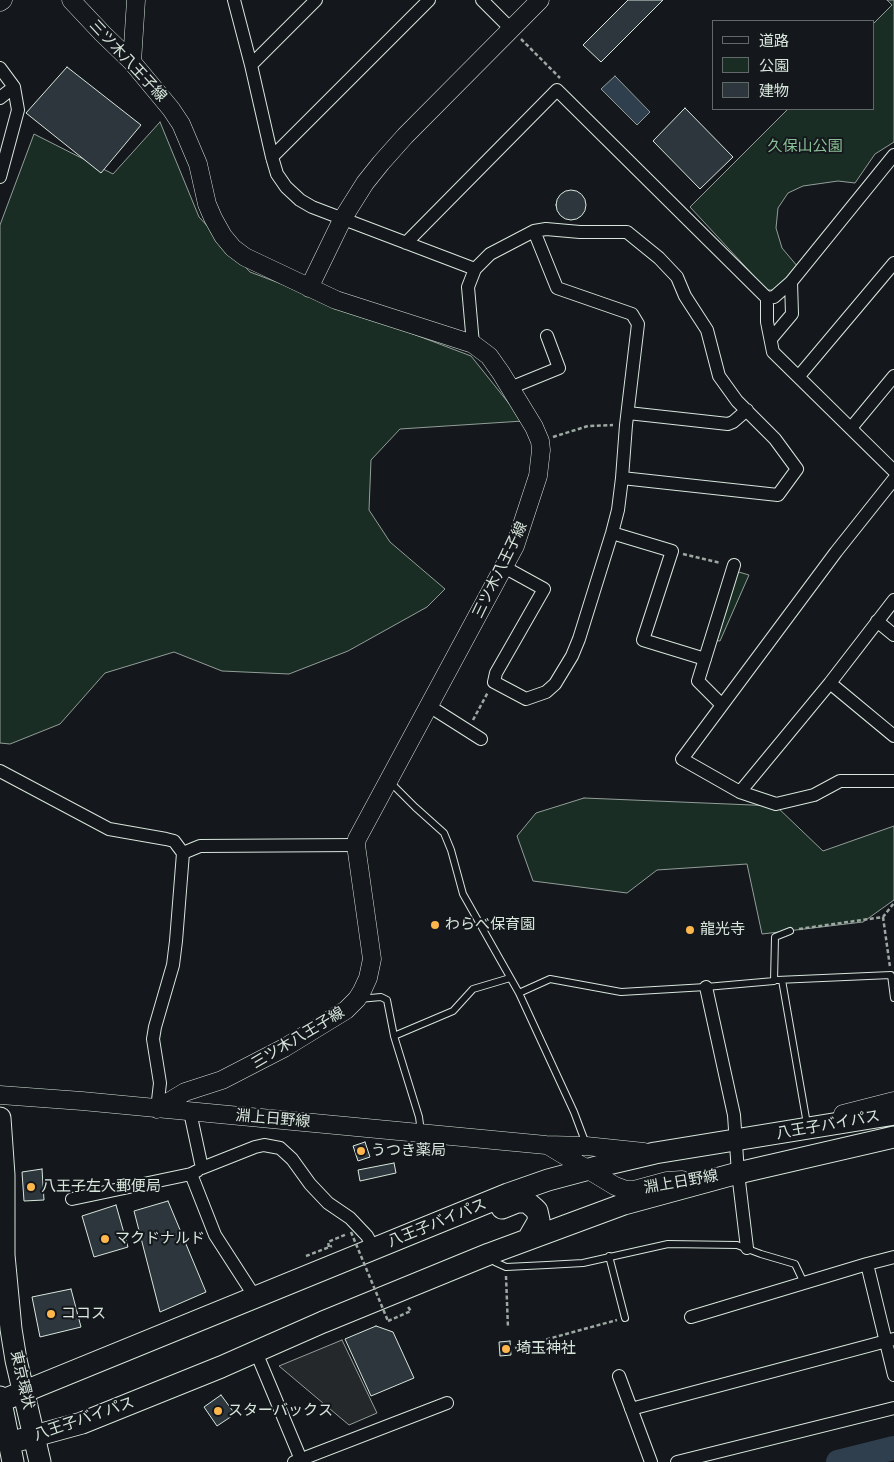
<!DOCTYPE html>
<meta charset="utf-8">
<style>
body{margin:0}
#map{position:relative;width:894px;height:1462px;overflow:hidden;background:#14181c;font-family:"Work Sans","Noto Sans JP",sans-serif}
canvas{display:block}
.legend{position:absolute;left:712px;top:20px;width:162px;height:90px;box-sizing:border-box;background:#14181c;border:1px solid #626a69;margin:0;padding:6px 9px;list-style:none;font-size:15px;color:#d8e6dc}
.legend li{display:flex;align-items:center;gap:10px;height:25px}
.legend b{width:25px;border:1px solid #626a69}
</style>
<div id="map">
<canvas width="894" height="1462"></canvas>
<ul class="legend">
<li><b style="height:6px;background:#14181c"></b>道路</li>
<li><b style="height:14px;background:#1a2d24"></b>公園</li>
<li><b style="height:14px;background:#2c363c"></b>建物</li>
</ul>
</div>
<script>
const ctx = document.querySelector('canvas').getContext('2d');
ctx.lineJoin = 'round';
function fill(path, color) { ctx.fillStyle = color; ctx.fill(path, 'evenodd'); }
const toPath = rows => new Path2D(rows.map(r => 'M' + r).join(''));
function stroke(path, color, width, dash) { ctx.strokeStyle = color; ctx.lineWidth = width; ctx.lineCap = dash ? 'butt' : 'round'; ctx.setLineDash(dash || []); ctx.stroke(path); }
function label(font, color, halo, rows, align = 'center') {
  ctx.font = font + ' "Work Sans","Noto Sans JP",sans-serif'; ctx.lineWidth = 4; ctx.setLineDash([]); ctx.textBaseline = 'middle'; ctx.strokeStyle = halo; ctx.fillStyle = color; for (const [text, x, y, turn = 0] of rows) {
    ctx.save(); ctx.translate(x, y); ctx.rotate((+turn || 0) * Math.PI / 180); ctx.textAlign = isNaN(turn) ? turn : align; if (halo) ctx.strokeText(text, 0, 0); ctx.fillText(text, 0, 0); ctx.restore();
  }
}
const green = toPath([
 [887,0,894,0,894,142,875,154,855,183,838,181,803,186,788,193,778,208,776,228,782,248,798,267,773,290,767,290,690,207,788,109,873,109,873,24,892,5,887,0],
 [160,122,199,217,250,272,471,356,523,421,400,429,371,460,369,510,390,542,445,589,427,607,348,651,289,674,222,671,174,652,105,673,60,724,10,744,0,743,0,225,34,134,113,174,160,122],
 [732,570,749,575,720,641,711,640,732,570],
 [584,798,776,806,823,851,894,826,894,900,863,922,762,934,747,864,657,870,627,893,533,881,517,836,536,813,584,798]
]);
fill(green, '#1a2d24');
stroke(green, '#939e99', 1);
const parking = toPath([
 [342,1340,377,1413,349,1425,279,1366,342,1340]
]);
fill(parking, '#24282b');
stroke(parking, '#939e99', 1);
const water = toPath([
 [615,76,650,112,637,125,601,89,615,76]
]);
fill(water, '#2f3f4d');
stroke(water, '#939e99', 1);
stroke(toPath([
 [883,1451,884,1462]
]), '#2f3f4d', 4);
stroke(toPath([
 [838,1462,894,1448]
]), '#2f3f4d', 24);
const building = toPath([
 [628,0,663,0,601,62,583,45,628,0],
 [67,67,141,125,101,173,26,113,67,67],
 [685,108,733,157,700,189,653,141,685,108],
 '556 205a15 15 0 1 1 30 0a15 15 0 1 1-30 0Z',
 [365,1142,370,1157,358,1161,353,1146,365,1142],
 [394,1163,396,1173,360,1181,358,1170,394,1163],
 [42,1169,44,1200,24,1201,22,1172,42,1169],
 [168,1201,206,1292,160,1312,134,1211,168,1201],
 [116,1205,128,1247,94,1257,82,1216,116,1205],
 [71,1289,81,1327,40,1337,32,1297,71,1289],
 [376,1326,393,1332,414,1378,371,1396,345,1339,376,1326],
 [510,1341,511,1355,500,1356,499,1342,510,1341],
 [221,1395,235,1414,217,1426,204,1407,221,1395]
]);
fill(building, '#2c363c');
stroke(building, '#d8e6dc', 1);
const lane = toPath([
 [390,782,415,807,444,833,451,850,463,894,519,993,574,1112,586,1144],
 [777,980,891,975,894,998],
 [782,980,807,1124],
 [519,993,550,979,621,992,706,987,774,981,775,937,790,931],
 [359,999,381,997,387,1000,394,1036,419,1117,421,1132],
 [394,1036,453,1011,473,989,510,978],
 [609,1256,625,1318],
 [491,1257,495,1262,506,1267,547,1265,583,1263,668,1244,737,1245,761,1254,795,1264,804,1283]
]);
const street = toPath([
 [234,0,251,65,272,157,277,174,286,187,300,200,312,207,475,269],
 [482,0,511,29],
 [251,65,316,0],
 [0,68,14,87,18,110,0,177],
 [0,98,14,87],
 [894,155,791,282,774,297,767,298,767,322,773,352,894,471],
 [272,157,429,0],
 [406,243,557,90,767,298],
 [771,339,792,314,791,282],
 [473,344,468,287,475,269,490,254,534,231,546,229,580,232,627,232,659,258,677,277,685,296,707,330,719,376,737,401,775,439,797,469,778,495,622,478],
 [799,376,894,263],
 [510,388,559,368,547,336],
 [628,413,728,424,733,422,747,410],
 [851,428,894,376],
 [894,479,836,552,682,759,740,792,776,804,814,795,840,781,894,781],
 [612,533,672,551,643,640,705,659],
 [504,567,544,589,496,673,494,682,526,699,546,692,555,684,572,656,579,639,612,533,618,510,622,478,626,425,638,324,632,314,557,288,534,231],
 [877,621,894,635],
 [830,683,894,600],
 [722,705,698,681,734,565],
 [429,706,481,739],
 [0,771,109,829,166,839,174,841,183,853],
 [740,792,830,683,894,736],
 [706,987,734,1115,738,1173,747,1248],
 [157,1109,160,1083,153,1039,155,1027,173,965,176,941,183,853,200,846,356,845],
 [190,1112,202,1168,255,1147,264,1145,280,1148,292,1159,310,1184,328,1203,350,1218,367,1236,374,1249],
 [191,1174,215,1235,255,1297],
 [72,1199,191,1174,197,1171],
 [894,1257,867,1264,894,1375],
 [691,1317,867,1264],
 [256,1352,302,1462],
 [619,1376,651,1462],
 [631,1409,894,1339],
 [294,1462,447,1403],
 [677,1462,894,1408]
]);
const secondary = toPath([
 [71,0,102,33,132,62,171,109,181,124,198,164,207,204,213,218,223,236,233,248,245,257,336,300,473,344,489,356,501,373,534,427,540,441,541,450,538,476,515,546,357,839,356,845,372,959,368,978,362,991,357,999,346,1010,284,1048,222,1080,185,1092,157,1109],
 [0,2,3,0],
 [132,62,136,0],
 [309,288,343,218,365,183,381,163,405,136,540,0],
 [0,1095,82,1101,546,1145,586,1146,644,1152],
 [843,1114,894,1101],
 [549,1146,615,1186,626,1190,634,1190,667,1181,682,1180]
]);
const highway = toPath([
 [0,1118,4,1175,4,1255,11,1329,16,1360,40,1462],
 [502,1208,517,1202,527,1202,534,1208,537,1211,539,1220,528,1239],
 [0,1397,13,1462],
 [1,1401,508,1194,548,1180,608,1164,655,1153,894,1114],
 [9,1443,82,1423,221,1367,323,1322,489,1254,624,1204,738,1173,894,1137]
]);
stroke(lane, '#d8e6dc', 8);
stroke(street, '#d8e6dc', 14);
stroke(secondary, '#d8e6dc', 19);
stroke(highway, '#d8e6dc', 23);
stroke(toPath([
 [521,39,560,78],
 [553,437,588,426,613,425],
 [683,554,721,563],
 [473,720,488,692],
 [883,917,890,967],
 [799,929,883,917,894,903],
 [329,1247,328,1242,347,1234],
 [306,1256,332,1246],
 [506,1276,508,1328],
 [388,1321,411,1311,408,1307],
 [515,1348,617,1320]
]), '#9da8a2', 2.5, [4, 2.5]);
stroke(lane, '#14181c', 6);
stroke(street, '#14181c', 12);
stroke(secondary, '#14181c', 18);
stroke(highway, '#14181c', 21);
stroke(toPath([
 [351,1232,388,1321]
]), '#9da8a2', 2.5, [4, 2.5]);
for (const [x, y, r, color] of [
 [435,925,5,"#ffb74d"],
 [690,930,5,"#ffb74d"],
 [361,1151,5,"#ffb74d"],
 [31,1187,5,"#ffb74d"],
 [105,1239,5,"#ffb74d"],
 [51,1314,5,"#ffb74d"],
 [506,1349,5,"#ffb74d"],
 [218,1411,5,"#ffb74d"]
]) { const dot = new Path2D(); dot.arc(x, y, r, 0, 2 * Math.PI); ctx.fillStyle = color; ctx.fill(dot); stroke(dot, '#14181c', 2); }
label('15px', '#d8e6dc', '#14181c', [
 ["三ツ木八王子線",128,61,47],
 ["三ツ木八王子線",500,570,-64],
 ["三ツ木八王子線",298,1038,-31],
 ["淵上日野線",273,1119,5],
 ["八王子バイパス",828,1125,-10],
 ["淵上日野線",681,1182,-10],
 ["八王子バイパス",437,1223,-22],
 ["東京環状",22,1380,77],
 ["八王子バイパス",84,1419,-19]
]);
label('15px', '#8ac095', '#14181c', [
 ["久保山公園",805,147]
]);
label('15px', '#d8e6dc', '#14181c', [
 ["わらべ保育園",445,925],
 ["龍光寺",700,930],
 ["うつき薬局",371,1151],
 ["八王子左入郵便局",41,1187],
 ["マクドナルド",115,1239],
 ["ココス",61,1314],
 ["埼玉神社",516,1349],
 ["スターバックス",228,1411]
], 'left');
</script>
